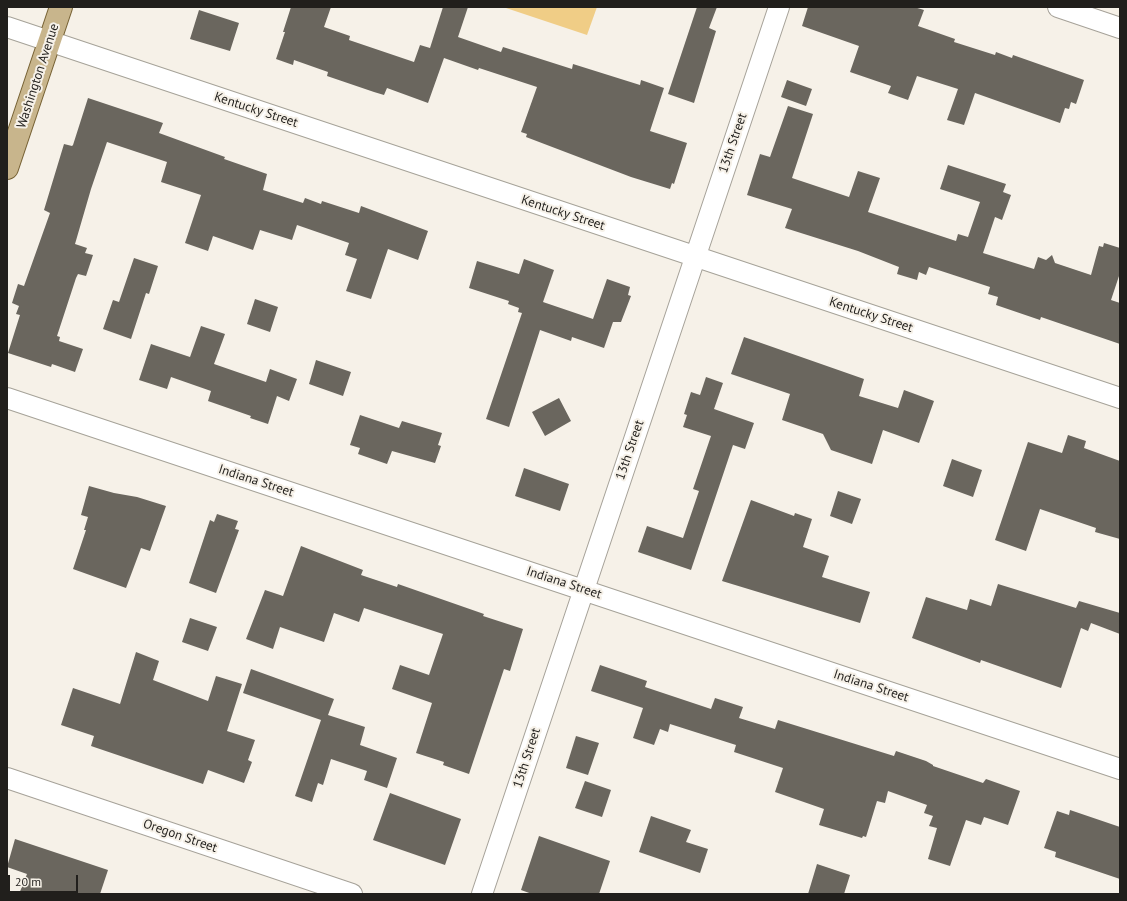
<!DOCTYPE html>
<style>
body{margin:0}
#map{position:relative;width:1127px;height:901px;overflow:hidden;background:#f6f1e8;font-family:"PT Sans",sans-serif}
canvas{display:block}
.frame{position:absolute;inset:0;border:8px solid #211f1c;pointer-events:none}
.scale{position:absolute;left:8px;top:875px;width:70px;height:18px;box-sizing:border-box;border:2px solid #211f1c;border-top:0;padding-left:5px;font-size:12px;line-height:14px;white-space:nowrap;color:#211f1c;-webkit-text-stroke:3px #f6f1e8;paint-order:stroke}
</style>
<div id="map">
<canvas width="1127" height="901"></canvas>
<div class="frame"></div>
<div class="scale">20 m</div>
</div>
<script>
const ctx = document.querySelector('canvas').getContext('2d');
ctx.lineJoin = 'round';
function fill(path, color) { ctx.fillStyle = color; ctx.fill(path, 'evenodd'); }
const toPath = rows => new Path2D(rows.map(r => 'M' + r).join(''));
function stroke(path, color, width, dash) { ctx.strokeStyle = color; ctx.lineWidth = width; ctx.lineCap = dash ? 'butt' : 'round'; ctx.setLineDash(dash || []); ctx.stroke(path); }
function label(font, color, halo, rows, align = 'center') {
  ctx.font = font + ' "PT Sans",sans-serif'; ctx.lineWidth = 4; ctx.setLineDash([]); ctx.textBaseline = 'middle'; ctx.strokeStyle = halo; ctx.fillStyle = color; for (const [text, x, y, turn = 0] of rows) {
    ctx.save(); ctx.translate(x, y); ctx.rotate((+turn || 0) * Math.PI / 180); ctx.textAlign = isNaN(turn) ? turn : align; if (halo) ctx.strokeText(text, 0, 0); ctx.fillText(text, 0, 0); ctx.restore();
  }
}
fill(toPath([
 [503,7,597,7,587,35]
]), '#f0cd86');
fill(toPath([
 [291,7,331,7,324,27,350,36,349,40,414,62,420,45,430,48,443,7,468,7,458,37,501,52,503,47,572,69,573,64,640,85,641,80,664,88,650,131,687,143,674,184,672,183,670,189,631,177,526,137,527,134,521,132,537,87,479,68,478,70,444,58,428,103,387,88,384,95,374,92,327,76,328,72,294,60,293,65,276,59,285,32,283,32],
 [697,7,717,7,709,28,716,31,694,103,668,94],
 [808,7,914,7,924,10,918,26,955,39,954,42,995,55,996,52,1012,58,1013,55,1084,80,1076,104,1071,102,1069,109,1065,108,1060,123,975,93,964,125,947,120,958,89,917,76,908,100,888,93,891,86,850,72,859,46,802,26],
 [199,10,239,23,230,51,190,39],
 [787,80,812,89,806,106,781,97],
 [88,98,163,123,159,133,225,157,224,159,227,160,267,174,263,190,303,203,305,198,321,204,322,201,359,213,361,206,428,231,418,260,388,249,371,299,346,291,357,259,345,255,349,243,297,225,292,240,260,230,253,250,213,236,208,251,185,243,201,195,161,182,167,162,107,142,91,189,75,244,87,248,85,253,93,255,86,276,78,274,76,278,57,336,60,337,59,341,83,349,75,372,52,364,51,367,8,353,20,315,16,314,19,306,12,303,18,284,24,286,50,213,44,210,64,144,72,146,73,145],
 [788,106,813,114,792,178,849,197,858,171,880,178,868,212,956,241,958,234,968,237,980,202,940,189,948,165,1006,184,1003,192,1011,195,1002,220,995,217,983,253,1034,269,1038,257,1046,260,1052,255,1055,263,1091,275,1099,246,1103,247,1104,243,1120,248,1120,273,1111,300,1120,303,1120,344,1041,317,1040,320,996,305,998,297,988,294,990,287,929,267,926,275,919,272,917,280,897,274,899,267,858,251,785,228,792,209,747,195,760,154,770,157],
 [134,258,158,266,149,294,146,293,131,339,103,329,113,300,119,302],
 [524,259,554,270,543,302,593,319,607,279,630,287,628,295,631,296,621,322,613,322,604,348,572,337,571,341,540,330,509,427,486,419,522,313,518,312,519,308,508,304,509,301,469,288,477,261,519,274],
 [255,299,278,307,270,332,247,324],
 [201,326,225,334,214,364,266,382,270,369,297,379,289,401,277,396,268,424,250,418,251,416,208,401,211,391,171,377,167,389,139,380,151,344,190,357],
 [744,337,864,379,859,396,898,408,904,390,934,401,919,443,883,430,872,464,831,450,823,434,782,420,790,394,731,374],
 [316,360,351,372,343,396,309,384],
 [706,377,723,383,714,409,754,423,745,449,733,445,691,570,638,552,647,526,683,538,699,491,693,489,711,436,683,427,687,415,684,414,691,392,700,395],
 [559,398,571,421,545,436,532,412],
 [360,415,399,428,402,421,442,433,438,445,441,446,435,463,392,451,387,464,358,454,360,448,350,445],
 [1068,435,1086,441,1084,448,1120,461,1120,539,1095,532,1096,528,1040,509,1026,551,995,540,1028,442,1062,453],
 [952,459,982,470,973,497,943,486],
 [524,468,569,484,560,511,515,496],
 [89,486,114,493,137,497,166,506,150,551,141,548,126,588,73,569,86,530,84,530,88,517,81,515],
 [838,491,861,499,852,524,830,516],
 [751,500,794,516,795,513,812,519,803,547,829,556,822,577,870,592,860,623,722,581],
 [217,514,238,521,235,529,239,530,216,593,189,583,210,520,214,522],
 [301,546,363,570,361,575,397,587,398,584,484,614,483,616,523,629,510,671,504,669,469,774,443,765,444,762,416,753,432,703,392,689,400,665,429,675,443,634,364,608,359,622,334,613,324,642,280,627,273,649,246,639,265,590,283,596],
 [998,584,1076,608,1079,601,1120,613,1120,634,1091,623,1088,631,1081,628,1061,688,981,660,980,663,912,638,926,597,967,610,970,599,991,606],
 [190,618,217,627,208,651,182,642],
 [136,652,159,661,153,680,208,701,216,676,242,684,227,731,255,740,248,760,252,762,244,783,208,770,203,784,91,746,94,736,61,725,73,688,120,704],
 [600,665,647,681,645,687,711,709,715,698,743,707,739,718,775,729,778,720,894,756,896,751,926,761,933,765,933,766,983,783,986,779,1020,791,1008,825,984,817,981,825,966,820,950,866,928,859,937,828,929,826,933,816,924,813,927,805,888,791,885,803,877,801,866,837,863,836,862,838,819,825,824,809,775,792,783,768,734,752,736,745,670,724,668,732,660,729,654,745,633,738,643,708,591,691],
 [251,669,334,699,328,715,365,727,360,745,397,758,387,788,364,780,367,771,331,759,323,785,318,783,312,802,295,796,321,720,243,693],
 [576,736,599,743,588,775,566,768],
 [585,781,611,790,602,817,575,808],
 [390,793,461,819,445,865,373,840],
 [1070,810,1120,827,1120,879,1055,857,1056,852,1044,848,1057,811,1069,815],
 [651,816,691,830,686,842,708,849,700,873,639,852],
 [539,836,610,861,599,894,532,894,521,890],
 [15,839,108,870,100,894,19,894,27,874,7,867],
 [817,864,850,875,844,894,808,894]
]), '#6a665e');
const minor = toPath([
 [1058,7,1120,28],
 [7,27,1120,398],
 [7,398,1120,769],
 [7,778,352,894],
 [482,894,779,7]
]);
const primary = toPath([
 [7,168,61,7]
]);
stroke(minor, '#a6a299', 22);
stroke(primary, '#766133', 24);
stroke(minor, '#fff', 20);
stroke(primary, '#c8b58c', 22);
label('13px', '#211f1c', '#f6f1e8', [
 ["Washington Avenue",38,76,-72],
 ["Kentucky Street",256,110,18],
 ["13th Street",733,143,-71],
 ["Kentucky Street",563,213,18],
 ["Kentucky Street",871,315,18],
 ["13th Street",630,450,-71],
 ["Indiana Street",256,481,18],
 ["Indiana Street",564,583,18],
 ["Indiana Street",871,686,18],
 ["13th Street",527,758,-72],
 ["Oregon Street",180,836,19]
]);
</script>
